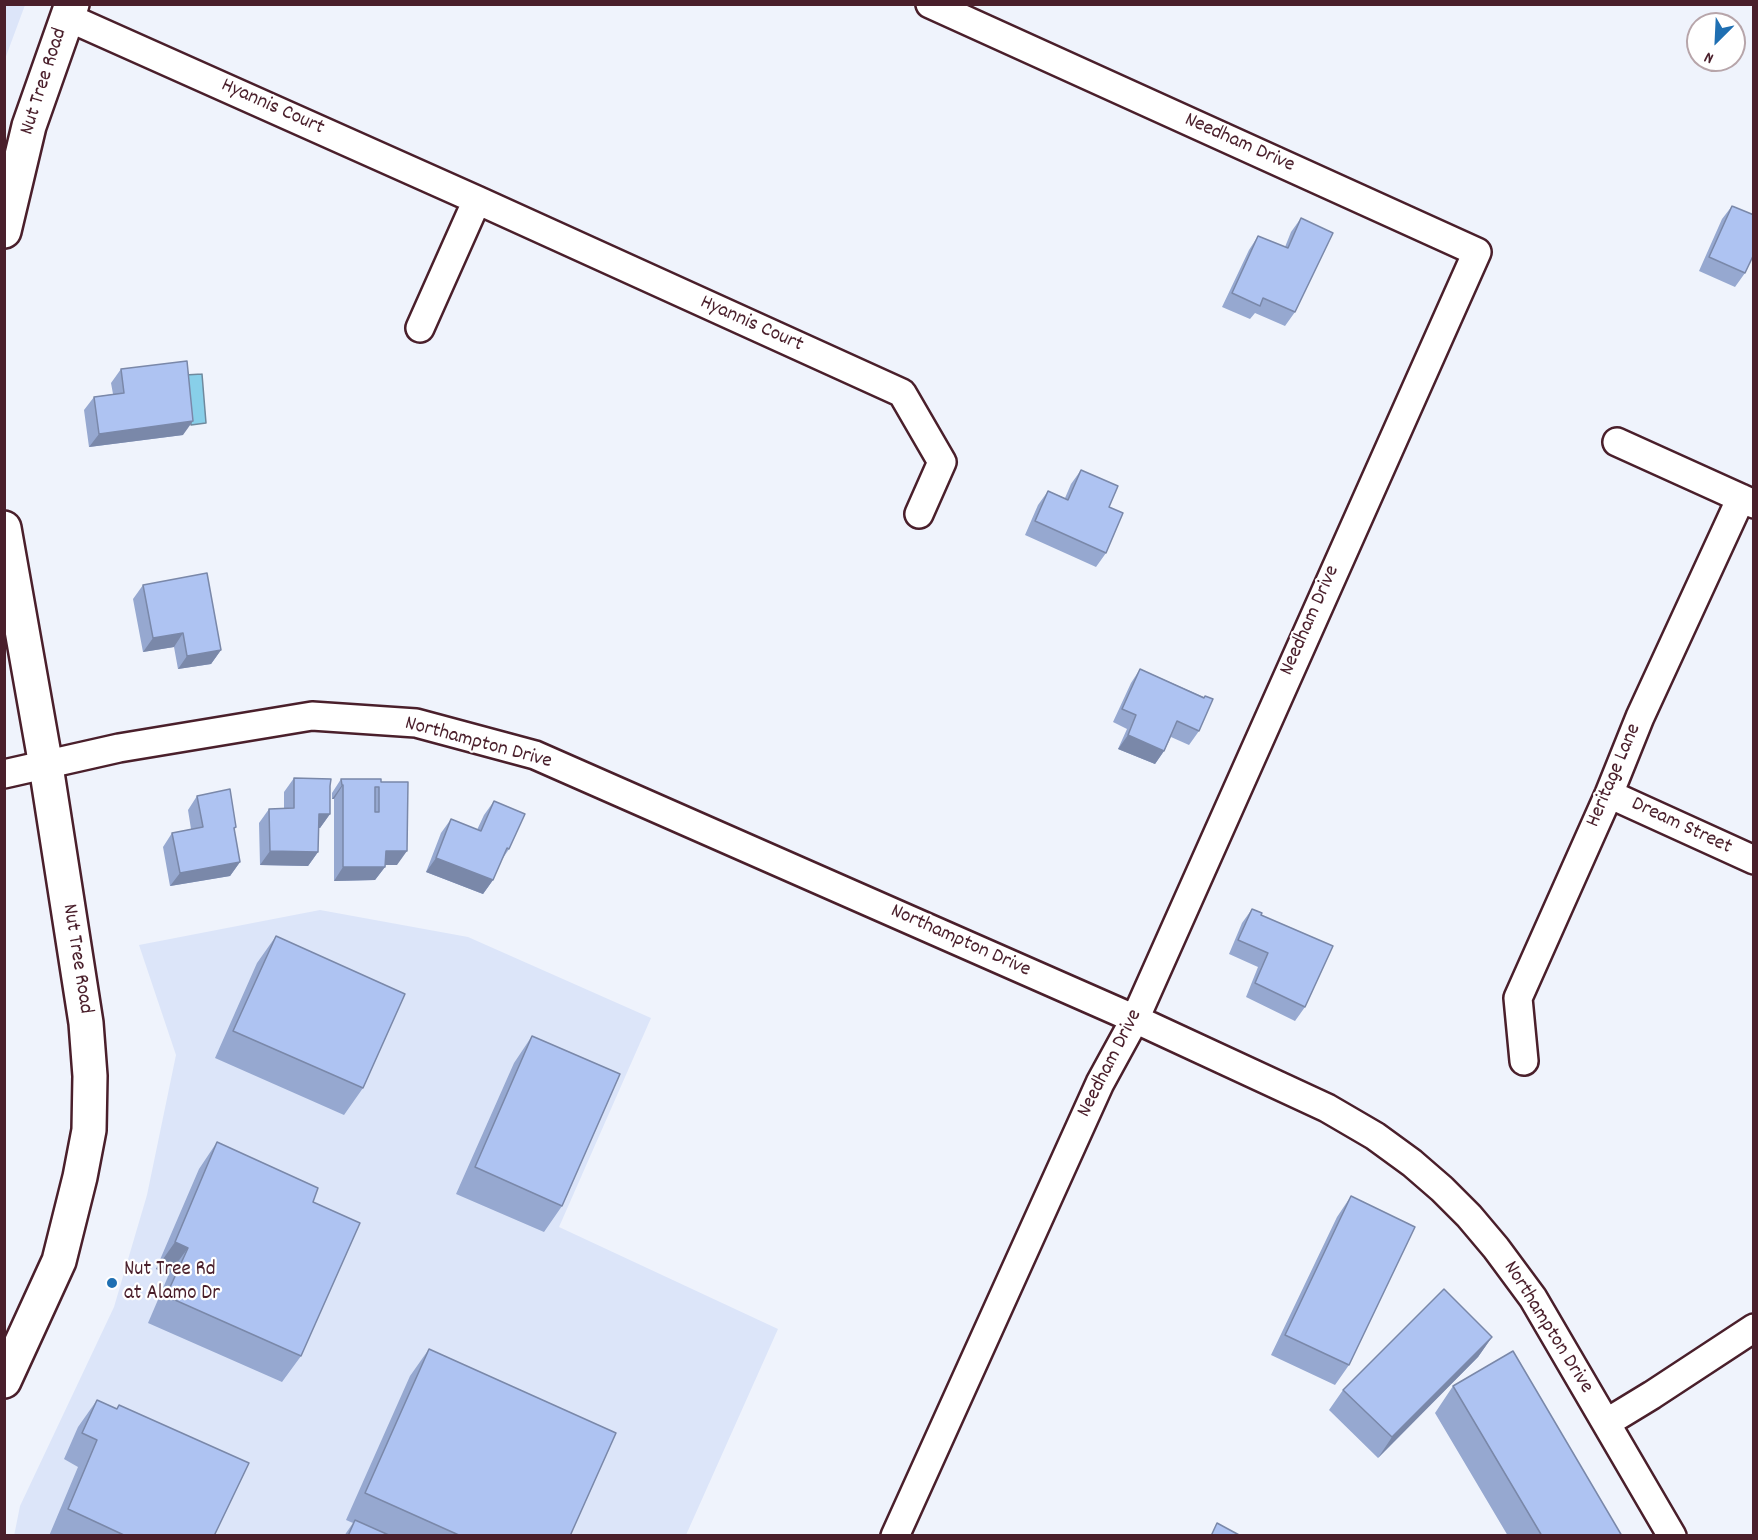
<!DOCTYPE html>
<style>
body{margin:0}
#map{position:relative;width:1758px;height:1540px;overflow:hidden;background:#eff3fc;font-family:Dekko,sans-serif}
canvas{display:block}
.frame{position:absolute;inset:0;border:6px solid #4a1f2b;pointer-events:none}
.north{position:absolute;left:1686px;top:12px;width:60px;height:60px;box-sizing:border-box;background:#fff;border:2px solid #b7a5aa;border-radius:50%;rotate:204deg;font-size:16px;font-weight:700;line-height:24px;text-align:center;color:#4a1f2b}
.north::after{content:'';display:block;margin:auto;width:21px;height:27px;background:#1f6fb2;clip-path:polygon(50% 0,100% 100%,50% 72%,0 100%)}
</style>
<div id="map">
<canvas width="1758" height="1540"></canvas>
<div class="frame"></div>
<div class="north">N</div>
</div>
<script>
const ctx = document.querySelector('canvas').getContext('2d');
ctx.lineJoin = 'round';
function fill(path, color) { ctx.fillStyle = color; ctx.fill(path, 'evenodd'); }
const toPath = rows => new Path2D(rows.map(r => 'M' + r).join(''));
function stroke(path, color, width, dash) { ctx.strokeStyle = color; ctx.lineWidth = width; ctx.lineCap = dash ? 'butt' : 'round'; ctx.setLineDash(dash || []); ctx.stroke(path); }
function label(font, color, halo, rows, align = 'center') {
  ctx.font = font + ' Dekko,sans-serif'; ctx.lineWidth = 4.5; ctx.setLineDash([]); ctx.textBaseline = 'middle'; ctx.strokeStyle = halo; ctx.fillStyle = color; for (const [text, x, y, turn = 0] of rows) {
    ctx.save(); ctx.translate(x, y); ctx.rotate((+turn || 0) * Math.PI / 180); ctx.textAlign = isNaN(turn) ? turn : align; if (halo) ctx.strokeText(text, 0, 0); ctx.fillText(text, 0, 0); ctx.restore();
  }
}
fill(toPath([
 [5,4,25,5,5,59,4,5],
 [320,910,468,937,651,1018,559,1227,778,1329,686,1535,14,1536,20,1506,114,1307,147,1195,176,1055,139,945]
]), '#dce5f9');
const water = toPath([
 [202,374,206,423,191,425,185,375,202,374]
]);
fill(water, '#88cfe9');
stroke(water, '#6f899d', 1.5);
const minor = toPath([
 [67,17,477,200,902,393,942,462,919,514],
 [420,328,477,200],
 [1617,442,1754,504],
 [4,774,119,748,312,716,416,723,535,755,1135,1019,1327,1108,1375,1136,1412,1163,1442,1189,1469,1216,1496,1248,1533,1298,1672,1536],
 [1609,794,1754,860],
 [1524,1061,1518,998,1609,794,1640,717,1741,498],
 [1606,1423,1652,1395,1754,1328],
 [895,1536,1100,1083,1135,1019,1477,252,930,4]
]);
const secondary = toPath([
 [4,231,29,126,72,4],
 [4,528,46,766,86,1023,90,1076,89,1130,80,1177,59,1261,4,1381]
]);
stroke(minor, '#4a1f2b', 32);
stroke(secondary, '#4a1f2b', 38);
stroke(minor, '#fff', 27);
stroke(secondary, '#fff', 33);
fill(toPath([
 [1732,206,1745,273,1735,287,1699,271,1722,219],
 [1301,218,1295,312,1285,326,1255,313,1250,319,1222,307,1249,250,1258,236,1285,247,1291,232],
 [121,369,183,435,89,447,84,410,94,397,113,394,111,383],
 [1081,470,1109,507,1106,553,1096,567,1025,535,1038,505,1048,491,1065,498,1071,484],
 [143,585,221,650,211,664,178,669,174,647,143,652,133,599],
 [1140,669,1204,697,1199,731,1189,745,1171,737,1164,751,1155,764,1118,749,1127,729,1113,722,1131,683],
 [294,778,330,786,330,814,320,828,318,828,318,852,308,866,260,865,259,823,269,809,284,809,284,792],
 [341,779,381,782,397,865,385,865,385,867,375,880,334,881,334,799,332,799,332,793],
 [197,796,240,862,230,876,170,886,163,847,172,833,191,829,188,810],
 [494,801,509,849,501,861,493,880,483,894,426,872,441,833,451,819,477,830,484,815],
 [1252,909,1261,915,1305,1007,1295,1021,1246,997,1258,967,1229,954,1242,923],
 [276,936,363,1088,344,1115,215,1058,257,963],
 [532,1036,562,1206,544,1232,456,1194,514,1063],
 [217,1142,313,1202,301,1356,282,1382,148,1323,169,1274,156,1269,199,1169],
 [1351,1196,1349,1365,1335,1385,1271,1355,1337,1217],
 [1492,1337,1478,1357,1378,1458,1329,1410,1343,1390],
 [429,1349,570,1536,344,1536,353,1523,346,1520,410,1376],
 [1453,1386,1622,1536,1508,1536,1435,1413],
 [97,1400,116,1409,119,1405,214,1536,49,1536,78,1467,64,1459,78,1427]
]), '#96a8d0');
fill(toPath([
 [193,421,183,435,89,447,99,434],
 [183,633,174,647,143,652,153,638],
 [221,650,211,664,178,669,187,656],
 [1128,735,1164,751,1155,764,1118,749],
 [342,785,343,785,334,799,332,799],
 [319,814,330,814,320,828,309,828],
 [270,851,318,852,308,866,260,865],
 [386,851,407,851,397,865,376,865],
 [436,858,493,880,483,894,426,872],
 [240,862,230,876,170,886,180,873],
 [343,867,385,867,375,880,334,881],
 [175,1242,188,1248,169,1274,156,1269],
 [1492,1337,1478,1357,1378,1458,1392,1437]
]), '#7a88a9');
const building = toPath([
 [1732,206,1754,215,1754,254,1745,273,1709,257,1732,206],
 [1301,218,1333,233,1295,312,1263,298,1260,306,1232,293,1258,236,1288,248,1301,218],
 [187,361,193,421,99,434,94,397,124,393,121,369,187,361],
 [1081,470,1118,486,1109,507,1123,513,1106,553,1035,521,1048,491,1068,500,1081,470],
 [207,573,221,650,187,656,183,633,153,638,143,585,207,573],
 [1140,669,1204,698,1205,696,1213,699,1199,731,1177,721,1164,751,1128,735,1136,715,1122,709,1140,669],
 [294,778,331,779,330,786,330,814,319,814,318,852,270,851,269,809,294,808,294,778],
 [341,779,381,779,381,782,408,782,407,851,386,851,385,867,343,867,343,785,342,785,341,779],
 [375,787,379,787,379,812,375,812,375,787],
 [230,789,236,827,234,828,240,862,180,873,172,833,203,827,197,796,230,789],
 [494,801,525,814,509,849,507,848,493,880,436,858,451,819,481,831,494,801],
 [1252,909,1262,913,1261,915,1333,946,1305,1007,1255,983,1268,953,1238,940,1252,909],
 [276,936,405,994,363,1088,233,1031,276,936],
 [532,1036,620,1074,562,1206,475,1167,532,1036],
 [217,1142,318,1188,313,1202,360,1223,301,1356,166,1296,188,1248,175,1242,217,1142],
 [1351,1196,1415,1227,1349,1365,1285,1335,1351,1196],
 [1444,1289,1492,1337,1392,1437,1343,1390,1444,1289],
 [429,1349,616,1433,570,1536,461,1536,365,1493,429,1349],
 [1513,1351,1622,1536,1542,1536,1453,1386,1513,1351],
 [97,1400,117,1409,119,1405,249,1463,214,1536,126,1536,68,1509,97,1440,82,1433,97,1400],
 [355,1520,391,1536,348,1536,355,1520],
 [1217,1523,1241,1536,1211,1536,1217,1523]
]);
fill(building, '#aec3f2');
stroke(building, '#7a88a9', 1.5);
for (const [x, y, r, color] of [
 [112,1283,6,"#1f6fb2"]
]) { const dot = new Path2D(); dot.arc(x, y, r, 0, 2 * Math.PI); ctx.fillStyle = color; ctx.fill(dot); stroke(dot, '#fff', 2); }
label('21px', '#4a1f2b', '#fff', [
 ["Nut Tree Road",45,82,-72],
 ["Hyannis Court",272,108,24],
 ["Needham Drive",1239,144,24],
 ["Hyannis Court",751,325,24],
 ["Needham Drive",1311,621,-66],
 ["Northampton Drive",478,744,15],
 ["Heritage Lane",1615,776,-67],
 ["Dream Street",1681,827,25],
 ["Northampton Drive",960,942,24],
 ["Nut Tree Road",76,959,81],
 ["Needham Drive",1111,1064,-63],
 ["Northampton Drive",1547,1328,58]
]);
label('21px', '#4a1f2b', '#fff', [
 ["Nut Tree Rd",124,1271],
 ["at Alamo Dr",124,1295]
], 'left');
</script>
